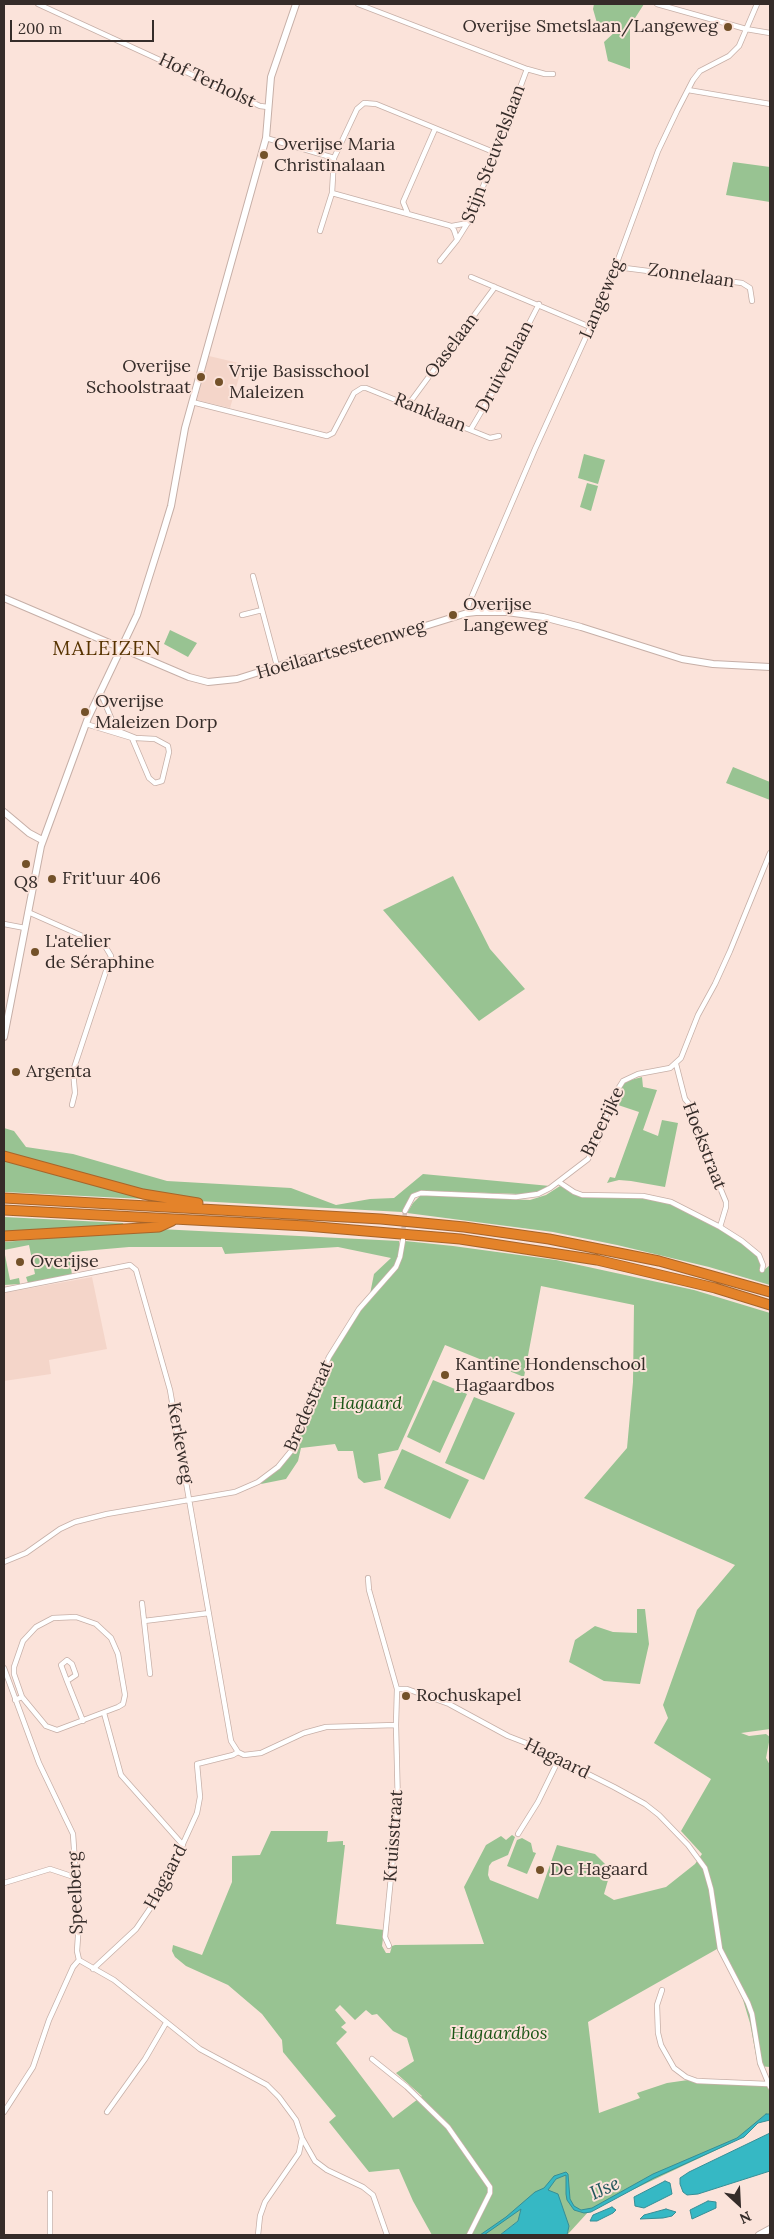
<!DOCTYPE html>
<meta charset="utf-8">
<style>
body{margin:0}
#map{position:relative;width:774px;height:2239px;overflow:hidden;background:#fbe3da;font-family:Lora,serif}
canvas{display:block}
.frame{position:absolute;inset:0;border:5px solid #352c29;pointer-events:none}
.north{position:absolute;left:714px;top:2179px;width:50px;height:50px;-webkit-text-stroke:4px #fbe3da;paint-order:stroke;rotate:155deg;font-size:14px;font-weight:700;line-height:20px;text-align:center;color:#352c29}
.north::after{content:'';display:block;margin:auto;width:18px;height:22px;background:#352c29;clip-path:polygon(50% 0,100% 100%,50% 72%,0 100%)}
.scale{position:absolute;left:10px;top:20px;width:144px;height:22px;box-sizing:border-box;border:2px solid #352c29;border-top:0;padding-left:6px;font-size:15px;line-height:18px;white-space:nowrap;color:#352c29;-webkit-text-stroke:4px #fbe3da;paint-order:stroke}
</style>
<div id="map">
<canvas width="774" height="2239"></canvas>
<div class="frame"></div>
<div class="north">N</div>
<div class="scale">200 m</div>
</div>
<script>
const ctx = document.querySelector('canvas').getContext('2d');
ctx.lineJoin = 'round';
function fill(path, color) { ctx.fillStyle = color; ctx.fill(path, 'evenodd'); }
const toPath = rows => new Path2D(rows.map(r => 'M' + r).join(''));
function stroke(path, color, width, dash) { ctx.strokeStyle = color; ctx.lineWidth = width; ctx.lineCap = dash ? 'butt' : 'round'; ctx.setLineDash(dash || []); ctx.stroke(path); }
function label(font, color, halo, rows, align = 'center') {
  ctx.font = font + ' Lora,serif'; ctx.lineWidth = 4; ctx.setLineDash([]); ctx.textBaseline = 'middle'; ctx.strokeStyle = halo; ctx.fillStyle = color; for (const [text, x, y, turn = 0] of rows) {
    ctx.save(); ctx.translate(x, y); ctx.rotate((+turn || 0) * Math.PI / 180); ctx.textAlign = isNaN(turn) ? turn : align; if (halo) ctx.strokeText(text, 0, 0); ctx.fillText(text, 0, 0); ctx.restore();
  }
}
fill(toPath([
 [209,356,243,364,230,408,197,400],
 [92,1277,107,1349,49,1360,51,1374,4,1381,4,1293]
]), '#f4d5c9');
fill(toPath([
 [594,4,644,4,630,26,630,69,608,61,604,42,616,31,618,22,597,23,593,9],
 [733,162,770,167,770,202,726,195],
 [584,454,605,460,598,484,578,478],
 [587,483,598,486,591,511,580,507],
 [170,630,197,643,188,657,164,644],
 [733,767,770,782,770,800,726,783],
 [453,876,490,949,525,989,479,1021,383,910],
 [642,1077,643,1087,657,1090,643,1130,658,1136,662,1120,678,1123,665,1187,631,1181,619,1180,607,1183,610,1177,615,1178,639,1112,612,1103,617,1092,627,1081],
 [4,1128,14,1131,26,1147,73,1154,167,1181,291,1188,336,1205,370,1199,394,1198,423,1174,550,1186,535,1193,519,1194,428,1191,413,1193,402,1212,197,1201,168,1197,4,1152],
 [4,1160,143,1196,144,1199,4,1192],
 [560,1186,584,1197,646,1198,671,1204,736,1238,758,1257,764,1270,770,1265,770,1285,709,1267,617,1245,553,1232,407,1213,413,1203,421,1195,530,1200,546,1195],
 [4,1217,123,1223,124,1226,4,1234],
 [159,1229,399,1241,400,1250,394,1268,370,1294,374,1274,391,1258,338,1247,225,1254,222,1247,129,1247,72,1252,69,1255,72,1275,28,1283,26,1277,35,1274,29,1245,4,1250,10,1280,19,1278,20,1284,4,1285,4,1242],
 [405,1241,453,1246,556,1260,694,1290,770,1313,770,1729,741,1733,749,1736,766,1734,770,1737,766,1758,770,1765,770,2067,758,2066,750,2023,741,1993,717,1949,588,2022,599,2113,640,2098,637,2093,667,2083,688,2080,770,2084,770,2116,756,2124,742,2137,727,2145,590,2210,568,2234,568,2226,543,2191,522,2208,518,2221,500,2235,432,2235,413,2201,399,2169,369,2172,329,2122,336,2116,283,2052,282,2040,262,2014,228,1985,186,1966,175,1957,172,1951,173,1945,202,1955,232,1882,232,1856,260,1855,271,1831,328,1831,327,1842,343,1841,343,1845,345,1845,336,1924,384,1930,382,1946,386,1953,390,1953,392,1946,395,1945,484,1944,464,1887,486,1845,501,1836,506,1840,512,1835,515,1837,508,1855,492,1862,489,1866,488,1875,490,1880,538,1899,557,1845,595,1854,611,1870,604,1894,614,1900,666,1887,695,1864,702,1854,681,1831,711,1779,654,1743,668,1718,663,1705,697,1610,735,1565,584,1498,627,1448,633,1382,634,1305,541,1286,524,1377,445,1345,398,1450,378,1454,381,1480,364,1483,358,1478,353,1451,338,1451,335,1444,301,1448,298,1461,286,1479,261,1484,262,1481,288,1459,302,1420,331,1357,361,1310,398,1267],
 [340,2005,355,2020,366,2010,372,2015,377,2014,393,2031,407,2038,414,2061,396,2073,422,2096,393,2118,336,2043,347,2032,341,2027,346,2023,335,2010],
 [433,1380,467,1394,440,1453,407,1437],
 [474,1397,515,1413,484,1480,445,1463],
 [402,1449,469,1480,450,1519,384,1488],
 [637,1609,645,1609,649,1644,640,1684,604,1681,569,1662,575,1640,595,1626,613,1632,637,1633],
 [522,1838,531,1843,533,1852,536,1853,527,1874,507,1866,517,1840]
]), '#98c392');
const water = toPath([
 [766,2114,770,2114,770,2120,758,2123,744,2137,654,2178,591,2212,584,2213,574,2210,567,2200,566,2194,566,2175,556,2179,548,2190,558,2194,569,2226,567,2235,500,2235,518,2221,521,2209,484,2235,480,2235,506,2217,535,2192,544,2188,554,2176,566,2172,568,2174,570,2199,574,2206,581,2210,592,2208,653,2174,737,2138,766,2114],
 [770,2133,770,2171,698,2194,687,2195,683,2192,680,2184,680,2178,689,2172,770,2133],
 [665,2181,670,2183,672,2194,644,2208,635,2206,634,2197,665,2181],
 [708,2201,716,2202,716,2208,692,2219,690,2210,708,2201],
 [612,2207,616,2210,613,2213,597,2221,590,2221,593,2215,612,2207],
 [666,2209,676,2212,672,2216,663,2218,640,2219,644,2215,666,2209]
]);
fill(water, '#36b8c4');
stroke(water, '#368e96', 1);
stroke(toPath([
 [403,1235,405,1211]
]), '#d3beb7', 4.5, [4.5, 2]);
const street = toPath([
 [38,4,260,106,268,107],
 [358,4,527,69,545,74,553,74],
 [657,4,746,29,770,33],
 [688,90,770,104],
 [266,138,334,158],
 [332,193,451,226,454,230,457,239],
 [408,214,403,202,435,129],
 [452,226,468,223],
 [320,231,332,193,334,158,357,109,364,103,376,104,496,153],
 [440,261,457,240,472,216,527,69],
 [617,267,742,283,750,288,752,301],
 [471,277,590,327],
 [192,402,327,436,333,433,354,393,362,388,366,388,490,438,499,436],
 [408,405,495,287],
 [471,429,501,378,539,304],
 [253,576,277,666],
 [467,613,469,603,535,449,605,295,658,151,677,111,693,80,700,71,729,56,739,46,757,4],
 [242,615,262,610],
 [86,724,132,738,149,778,155,783,162,781,169,752,168,746,155,739,136,738,116,730,100,691],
 [28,912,105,946,111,956,73,1071,75,1093,72,1105],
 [4,924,25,928],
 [676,1064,685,1099,690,1105,704,1149,726,1202,726,1207,720,1227],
 [559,1182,574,1192,582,1195,643,1196,671,1202,720,1227,742,1241,759,1255,763,1265,762,1270],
 [405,1211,413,1196,421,1193,516,1197,538,1194,550,1188,588,1159,596,1145,611,1100,623,1081,638,1074,670,1068,681,1058,698,1015,715,984,730,951,770,853],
 [4,1290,130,1265,136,1270,170,1390,231,1741,238,1752,244,1755,261,1753,304,1733,326,1727,396,1725,397,1689,369,1590,368,1578],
 [4,1562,26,1553,60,1529,75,1522,107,1514,235,1492,258,1482,278,1467,292,1450,301,1419,329,1357,359,1309,396,1267,400,1257,403,1240],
 [142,1603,150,1674],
 [144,1621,209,1613],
 [4,1668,39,1763,73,1834,79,1922,77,1951,79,1960],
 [67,1681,76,1675,72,1664,67,1660,61,1665,67,1681,83,1721],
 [397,1689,407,1689,449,1704,508,1736,526,1743,614,1787,645,1804,659,1815,688,1845,705,1868,711,1889,720,1949,748,2003,752,2014,760,2063,770,2087],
 [15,1700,22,1697,46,1726,57,1730,118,1707,123,1704,125,1695,118,1654,111,1638,96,1624,76,1617,53,1618,36,1627,23,1641,14,1667,14,1674,22,1697],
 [104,1713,121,1775,183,1845],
 [518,1834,538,1802,559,1759],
 [4,1883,50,1869,77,1878],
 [389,1946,385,1937,398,1807,396,1725],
 [79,1960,114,1980,200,2049,267,2085,279,2097,296,2120,302,2138,315,2161,327,2170,363,2187,373,2195,387,2235],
 [93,1969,136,1929,160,1894,197,1813,200,1797,197,1764,233,1755,238,1752],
 [662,1990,657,2005,658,2033,661,2045,674,2068,686,2077,697,2081,768,2084],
 [372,2059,407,2087,448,2127,490,2187,490,2193,469,2235],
 [4,2112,33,2067,49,2020,73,1967,79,1960],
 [107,2112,145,2059,166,2023],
 [50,2235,50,2193],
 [258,2235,260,2216,265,2202,299,2153,302,2138]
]);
const secondary = toPath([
 [4,598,189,677,208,682,237,679,294,661,364,645,467,613,476,612,507,612,543,617,581,627,682,659,713,664,770,667],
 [4,812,29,833,42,840],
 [4,1037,41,846,88,718,137,615,161,539,171,506,185,428,195,392,266,138,271,77,296,4],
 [759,2235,770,2229]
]);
const highway = toPath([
 [4,1156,143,1194,198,1203],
 [4,1198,381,1219,464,1227,549,1239,659,1261,770,1292],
 [4,1210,306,1226,460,1239,597,1260,715,1288,770,1305],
 [4,1236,159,1227,172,1221]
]);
stroke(street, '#c6afa7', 6);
stroke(secondary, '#c6afa7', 8);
stroke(highway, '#a7652a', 11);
stroke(street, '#fff', 4.5);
stroke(secondary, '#fff', 6);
stroke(highway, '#e4832a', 9);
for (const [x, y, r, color] of [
 [728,27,5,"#735129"],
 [264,155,5,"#735129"],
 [201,377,5,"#735129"],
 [219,382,5,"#735129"],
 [453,615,5,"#735129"],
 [85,712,5,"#735129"],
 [26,864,5,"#735129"],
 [52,879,5,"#735129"],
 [35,952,5,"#735129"],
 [16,1072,5,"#735129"],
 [20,1262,5,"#735129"],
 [445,1375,5,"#735129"],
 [406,1696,5,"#735129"],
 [540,1870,5,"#735129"]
]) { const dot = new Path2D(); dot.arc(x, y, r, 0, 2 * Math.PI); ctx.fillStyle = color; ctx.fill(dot); stroke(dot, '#fbe3da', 2); }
label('18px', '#352c29', '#fbe3da', [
 ["Overijse Smetslaan/Langeweg",718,27,"right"],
 ["Overijse Maria",274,145],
 ["Christinalaan",274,166],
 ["Overijse",191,367,"right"],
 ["Schoolstraat",191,388,"right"],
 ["Vrije Basisschool",229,372],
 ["Maleizen",229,393],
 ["Overijse",463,605],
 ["Langeweg",463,626],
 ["Overijse",95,702],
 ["Maleizen Dorp",95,723],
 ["Frit'uur 406",62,879],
 ["Q8",26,883,"center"],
 ["L'atelier",45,942],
 ["de Séraphine",45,963],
 ["Argenta",26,1072],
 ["Overijse",30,1262],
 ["Kantine Hondenschool",455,1365],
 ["Hagaardbos",455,1386],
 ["Rochuskapel",416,1696],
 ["De Hagaard",550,1870]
], 'left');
label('18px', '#352c29', '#fbe3da', [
 ["Hof Terholst",207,81,25],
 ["Stijn Steuvelslaan",494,154,-69],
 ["Zonnelaan",691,276,8],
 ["Langeweg",602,299,-67],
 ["Oaselaan",452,346,-53],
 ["Druivenlaan",505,367,-62],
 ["Ranklaan",430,413,22],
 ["Hoeilaartsesteenweg",341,650,-16],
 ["Breerijke",603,1122,-64],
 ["Hoekstraat",704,1146,69],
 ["Bredestraat",309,1406,-67],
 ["Kerkeweg",180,1443,80],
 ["Hagaard",557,1759,26],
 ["Kruisstraat",394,1836,-86],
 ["Hagaard",166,1877,-62],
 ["Speelberg",76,1893,-92]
]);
label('italic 18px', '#1b5516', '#fbe3da', [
 ["Hagaard",367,1404],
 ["Hagaardbos",499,2034]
]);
label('italic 19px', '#20555a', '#fbe3da', [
 ["IJse",605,2189,-24]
]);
ctx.letterSpacing = '1px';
label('20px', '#573300', '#fbe3da', [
 ["MALEIZEN",107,649]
]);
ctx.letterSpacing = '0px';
</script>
